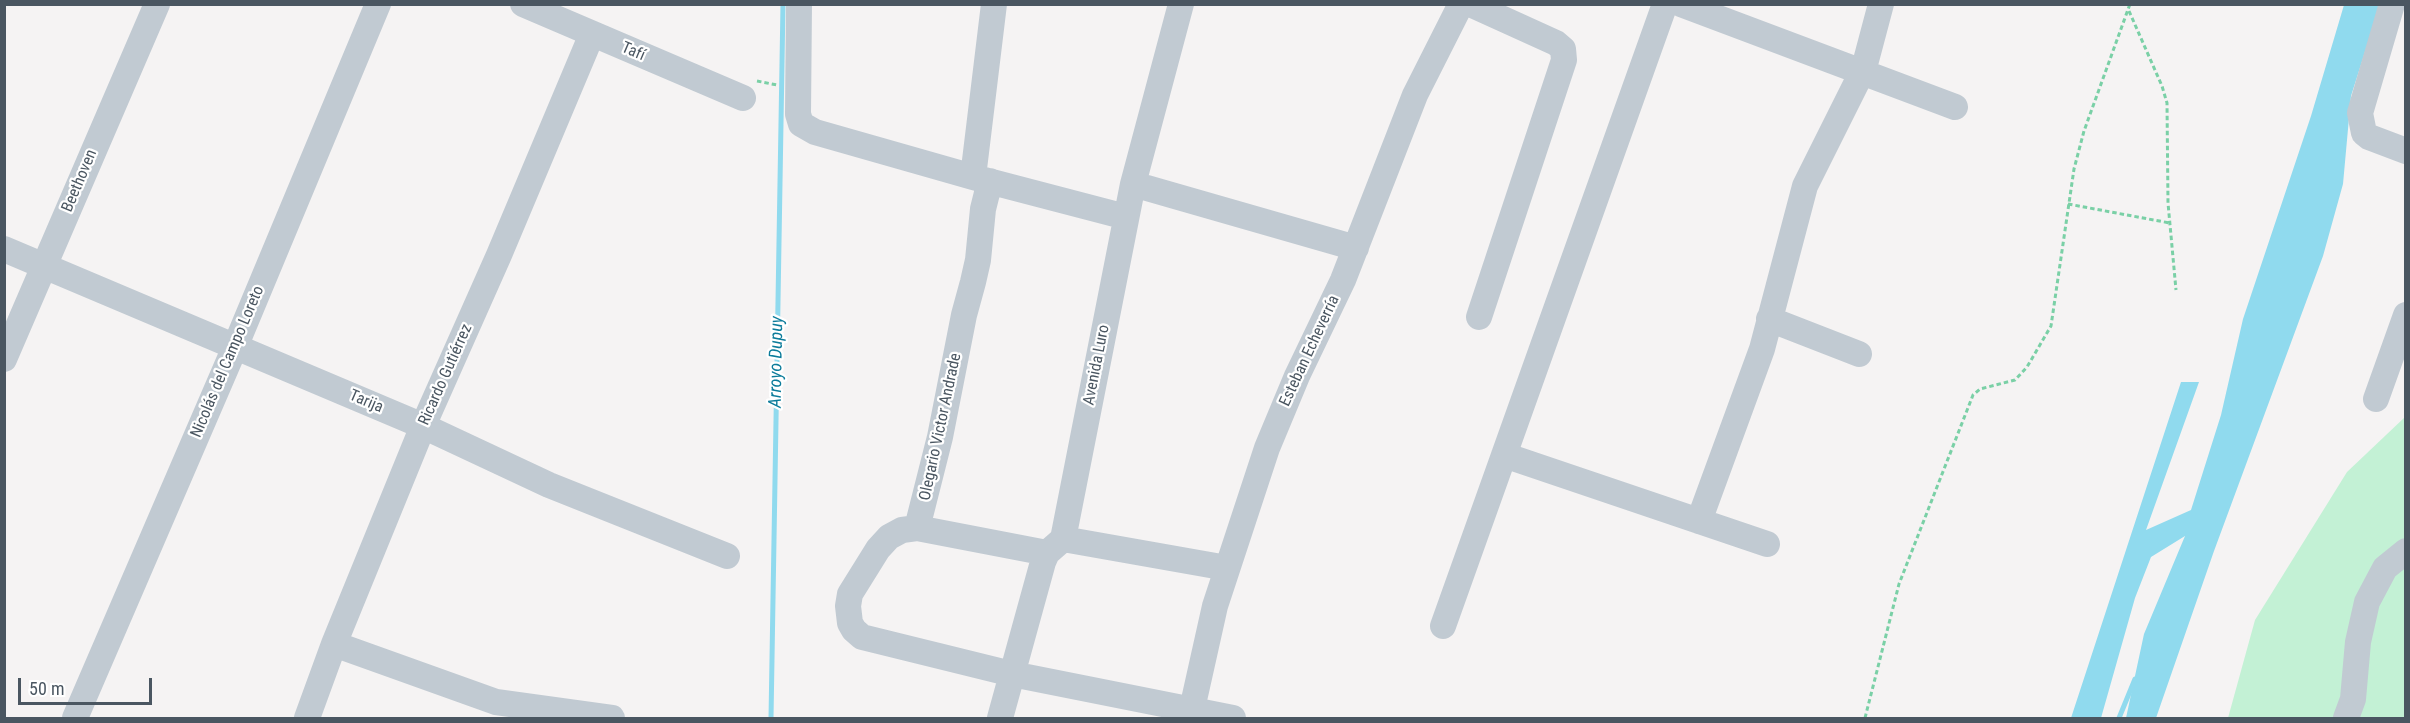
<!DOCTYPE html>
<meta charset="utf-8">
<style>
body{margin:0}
#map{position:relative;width:2410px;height:723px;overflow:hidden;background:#f5f3f3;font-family:"Roboto Condensed",sans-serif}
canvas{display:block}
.frame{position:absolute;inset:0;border:6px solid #4a5661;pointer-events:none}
.scale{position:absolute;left:18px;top:678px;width:134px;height:27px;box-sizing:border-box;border:3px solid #4a5661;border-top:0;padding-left:8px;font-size:18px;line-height:21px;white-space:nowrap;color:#4a5661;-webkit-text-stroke:4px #fff;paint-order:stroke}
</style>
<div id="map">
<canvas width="2410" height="723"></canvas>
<div class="frame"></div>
<div class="scale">50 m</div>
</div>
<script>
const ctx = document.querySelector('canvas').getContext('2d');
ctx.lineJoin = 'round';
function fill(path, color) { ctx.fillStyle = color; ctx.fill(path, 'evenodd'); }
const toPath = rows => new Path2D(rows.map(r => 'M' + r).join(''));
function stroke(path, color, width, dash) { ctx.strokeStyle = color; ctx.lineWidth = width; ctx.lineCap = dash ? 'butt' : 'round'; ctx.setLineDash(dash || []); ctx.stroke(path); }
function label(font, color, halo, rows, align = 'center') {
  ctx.font = font + ' "Roboto Condensed",sans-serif'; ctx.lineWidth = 4.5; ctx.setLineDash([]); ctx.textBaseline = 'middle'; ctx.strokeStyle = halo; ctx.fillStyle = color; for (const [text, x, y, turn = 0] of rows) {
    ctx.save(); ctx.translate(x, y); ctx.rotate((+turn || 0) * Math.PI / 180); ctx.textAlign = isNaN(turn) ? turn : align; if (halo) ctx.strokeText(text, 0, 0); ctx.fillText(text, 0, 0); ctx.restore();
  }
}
fill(toPath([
 [2405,417,2405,718,2228,718,2255,620,2347,472]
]), '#c3f1d5');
fill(toPath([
 [2344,5,2380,5,2351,96,2343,184,2323,256,2214,551,2156,718,2126,718,2144,634,2185,536,2151,557,2135,598,2101,718,2071,718,2181,382,2199,382,2146,530,2191,510,2221,415,2243,319,2311,116]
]), '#90daee');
stroke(toPath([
 [771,718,783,4],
 [2119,718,2135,679]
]), '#90daee', 5);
stroke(toPath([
 [2129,11,2162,86,2167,103,2168,203,2176,290],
 [757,81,777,85],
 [2068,204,2170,223],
 [1865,718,1899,584,1973,395,1980,389,2015,380,2027,367,2051,326,2074,169,2084,131,2130,4]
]), '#7ad0a6', 3, [4.5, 3]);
stroke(toPath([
 [523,4,743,98],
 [799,4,798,114,801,124,815,132,973,177,1126,217],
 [1470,4,1556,43,1563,49,1564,60,1479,317],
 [1681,4,1955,107],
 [2392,4,2360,113,2364,133,2369,137,2406,151],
 [973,177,994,4],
 [990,181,983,209,978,260,973,282,964,315,940,437,917,528,902,530,889,537,878,549,850,594,848,606,850,623,854,630,862,637,1012,674,1233,718],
 [1133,184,1356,248],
 [4,249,423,426,549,485,727,556],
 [1769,319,1859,354],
 [4,359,157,4],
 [2376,399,2406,315],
 [1504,455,1767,544],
 [1699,521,1762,349,1805,186,1864,68,1881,4],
 [917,528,1047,553],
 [1063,539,1227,568],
 [1443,626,1665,4],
 [334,644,496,702,612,718],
 [1192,709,1215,606,1267,448,1297,376,1343,280,1415,95,1461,4],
 [75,718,235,347,378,4],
 [307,718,334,644,423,426,499,255,592,34],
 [1000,718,1043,562,1047,553,1063,539,1133,184,1181,4],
 [2346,718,2353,699,2358,642,2367,602,2385,568,2406,551]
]), '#c1cad2', 26);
label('16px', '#4a5661', '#fff', [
 ["Tafí",633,52,23],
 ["Beethoven",80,181,-67],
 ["Esteban Echeverría",1310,351,-65],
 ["Nicolás del Campo Loreto",228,362,-67],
 ["Avenida Luro",1097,365,-79],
 ["Ricardo Gutiérrez",446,375,-66],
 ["Tarija",366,402,23],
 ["Olegario Victor Andrade",941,427,-78]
]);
label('italic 18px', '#0c7c9b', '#fff', [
 ["Arroyo Dupuy",777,362,-89]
]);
</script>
